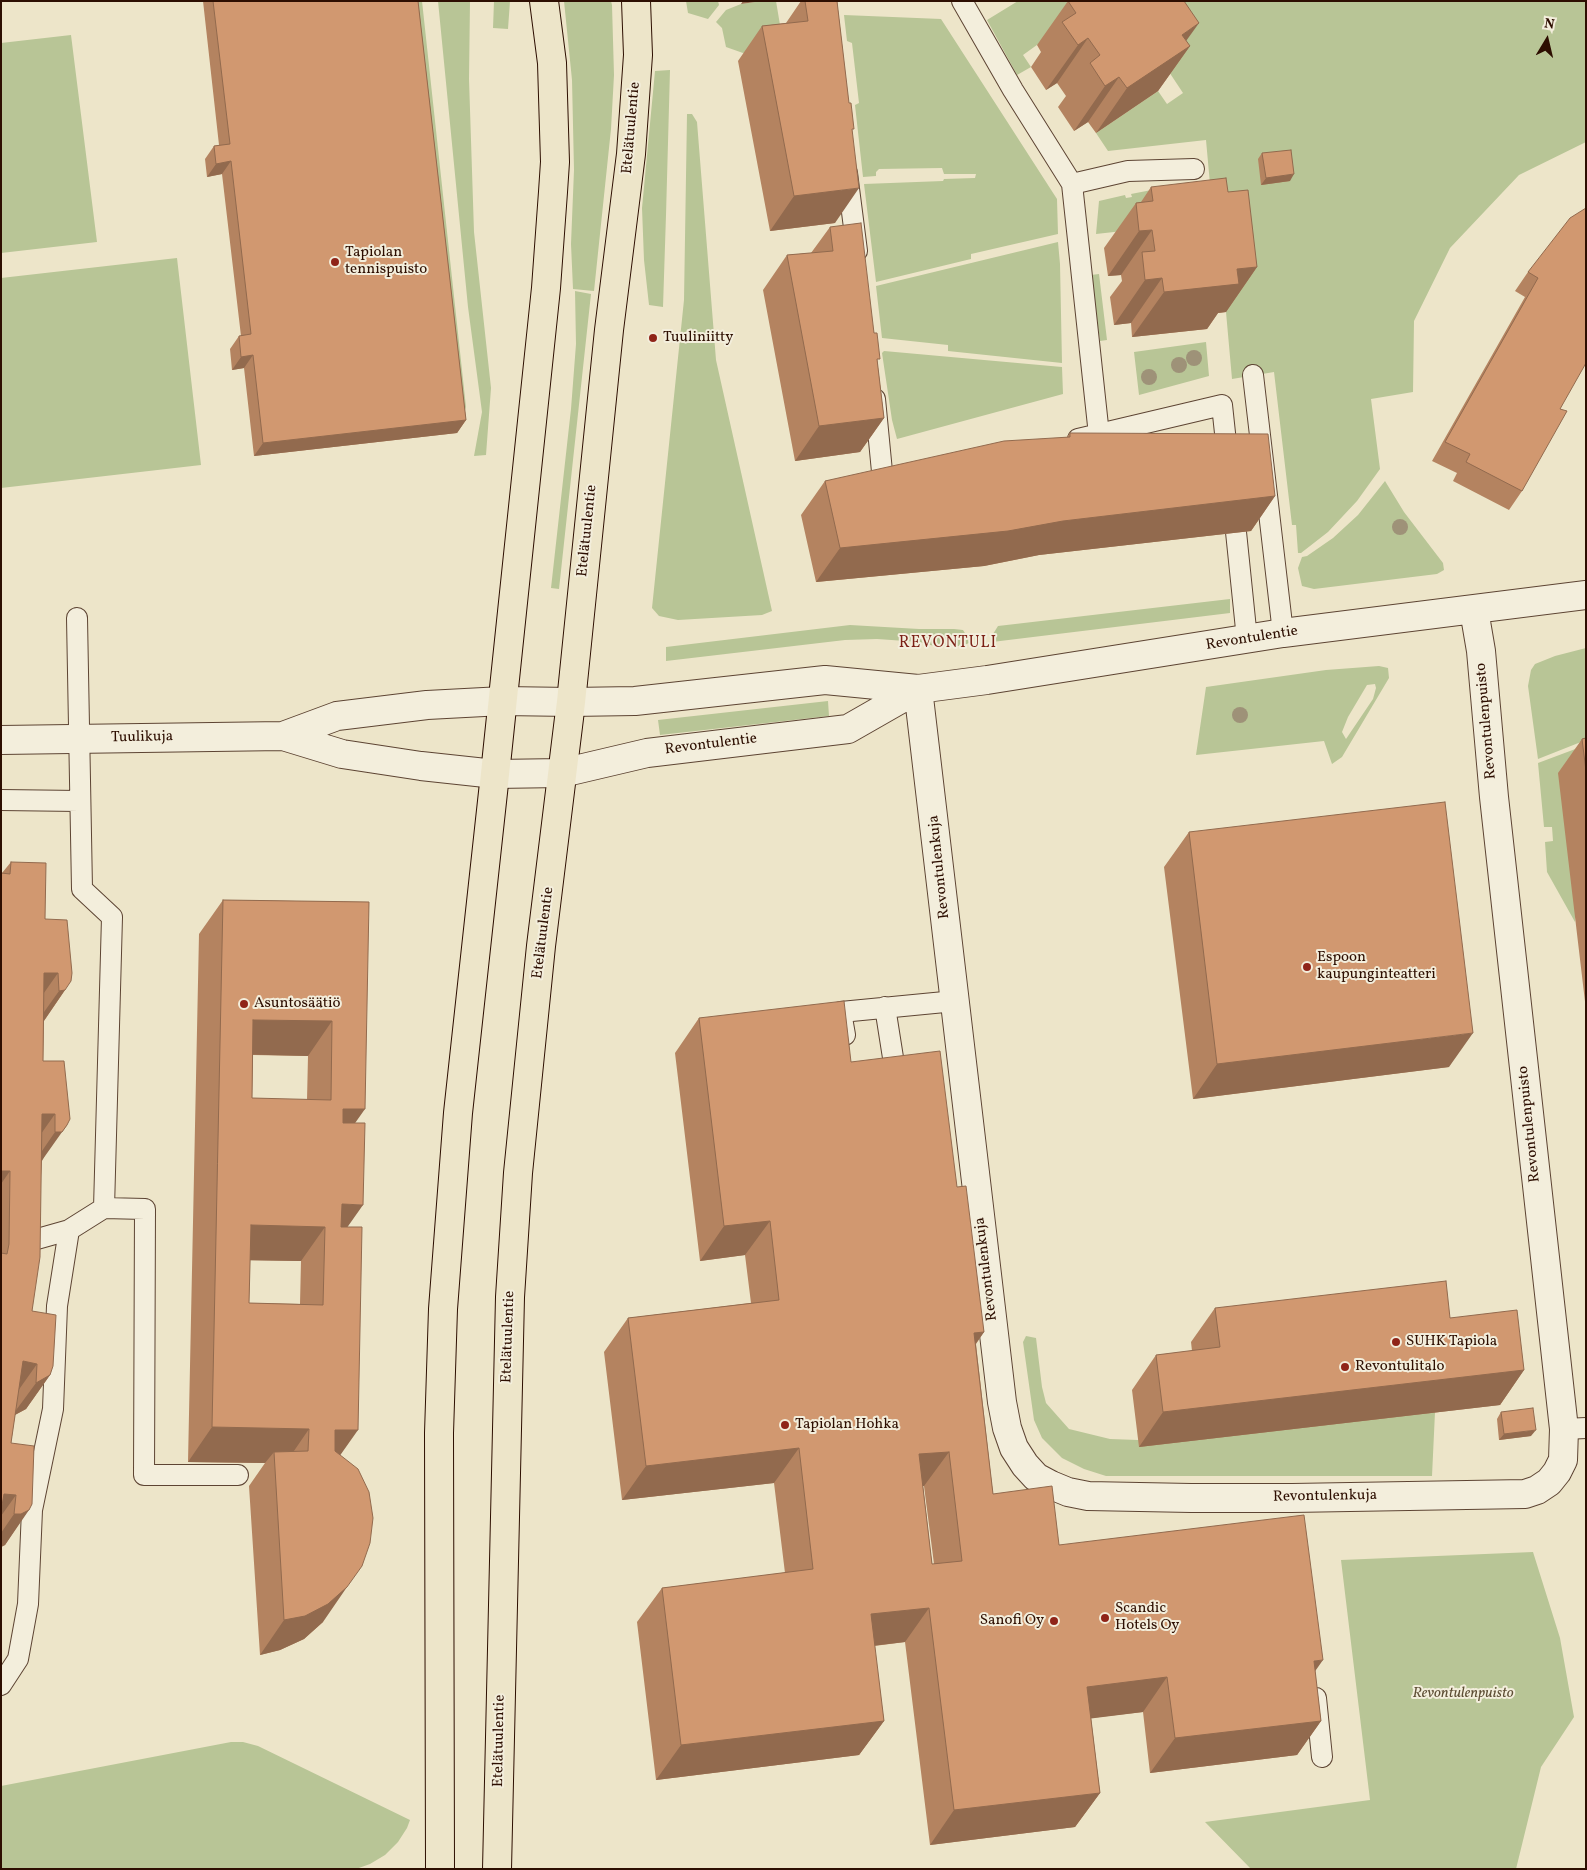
<!DOCTYPE html>
<meta charset="utf-8">
<style>
body{margin:0}
#map{position:relative;width:1587px;height:1870px;overflow:hidden;background:#ede5c9;font-family:Vollkorn,serif}
canvas{display:block}
.frame{position:absolute;inset:0;border:2px solid #2d0e01;pointer-events:none}
.north{position:absolute;left:1522px;top:15px;width:50px;height:50px;-webkit-text-stroke:4px #f3eedc;paint-order:stroke;rotate:9deg;font-size:14px;font-weight:700;line-height:20px;text-align:center;color:#2d0e01}
.north::after{content:'';display:block;margin:auto;width:18px;height:22px;background:#2d0e01;clip-path:polygon(50% 0,100% 100%,50% 72%,0 100%)}
</style>
<div id="map">
<canvas width="1587" height="1870"></canvas>
<div class="frame"></div>
<div class="north">N</div>
</div>
<script>
const ctx = document.querySelector('canvas').getContext('2d');
ctx.lineJoin = 'round';
function fill(path, color) { ctx.fillStyle = color; ctx.fill(path, 'evenodd'); }
const toPath = rows => new Path2D(rows.map(r => 'M' + r).join(''));
function stroke(path, color, width, dash) { ctx.strokeStyle = color; ctx.lineWidth = width; ctx.lineCap = dash ? 'butt' : 'round'; ctx.setLineDash(dash || []); ctx.stroke(path); }
function label(font, color, halo, rows, align = 'center') {
  ctx.font = font + ' Vollkorn,serif'; ctx.lineWidth = 4; ctx.setLineDash([]); ctx.textBaseline = 'middle'; ctx.strokeStyle = halo; ctx.fillStyle = color; for (const [text, x, y, turn = 0] of rows) {
    ctx.save(); ctx.translate(x, y); ctx.rotate((+turn || 0) * Math.PI / 180); ctx.textAlign = isNaN(turn) ? turn : align; if (halo) ctx.strokeText(text, 0, 0); ctx.fillText(text, 0, 0); ctx.restore();
  }
}
fill(toPath([
 [407,1,422,1,466,407,457,433],
 [438,1,470,1,469,79,474,232,491,388,486,455,474,456,482,412,468,307],
 [494,1,510,1,508,29,493,28],
 [564,1,611,1,612,5,614,75,611,129,594,291,573,289,571,244,574,170,572,80],
 [686,1,718,1,719,5,708,19,688,13],
 [762,1,776,1,781,31,769,51,743,53,726,47,722,28,716,22,726,10,741,4],
 [1018,1,1098,1,1023,55,1031,67,1017,75,987,20],
 [1122,1,1586,1,1586,142,1519,175,1450,248,1414,321,1413,392,1371,399,1380,469,1357,501,1328,532,1301,553,1298,553,1296,525,1292,525,1274,372,1232,379,1226,312,1195,223,1096,234,1099,201,1125,195,1126,198,1132,197,1131,194,1167,187,1211,195,1206,140,1108,151,1096,133,1158,91,1167,104,1183,93],
 [844,15,941,19,1057,199,1058,234,971,254,971,259,876,282,864,184,943,181,944,179,975,178,976,174,944,174,942,168,879,169,876,172,876,176,863,177,855,105,859,103,852,43,847,41],
 [71,35,97,242,1,253,1,43],
 [670,70,666,215,663,307,649,305,644,260,642,208,655,71],
 [687,114,692,114,697,122,716,360,772,611,762,615,678,620,659,616,652,608,684,300],
 [1058,242,1060,264,1062,363,948,351,948,345,882,338,876,286],
 [177,258,201,465,1,488,1,278],
 [1099,274,1107,340,1100,341,1091,275],
 [575,291,591,294,559,589,551,588,571,409,576,344],
 [1206,342,1209,376,1139,395,1134,352],
 [884,351,1062,367,1063,394,897,439,892,420,882,353],
 [1385,481,1404,512,1443,563,1444,570,1437,574,1314,589,1302,586,1298,568,1302,557,1307,556,1333,538,1358,515],
 [1230,599,1230,613,992,642,993,634,998,626],
 [850,625,919,629,954,629,963,630,968,638,969,643,962,646,934,646,920,642,877,639,845,640,666,661,666,647],
 [1586,648,1586,740,1538,759,1528,686,1531,670,1535,664,1555,656],
 [1379,666,1388,668,1389,678,1342,757,1332,764,1324,741,1196,755,1206,687,1326,670],
 [1375,684,1376,688,1373,699,1346,739,1342,732,1348,717,1367,685],
 [828,701,829,716,660,735,658,720],
 [1586,745,1575,922,1547,872,1545,842,1553,841,1552,827,1544,827,1538,763],
 [1026,1336,1036,1338,1042,1387,1046,1403,1069,1429,1110,1439,1138,1440,1435,1412,1432,1476,1106,1476,1084,1469,1062,1458,1042,1438,1034,1420,1023,1342],
 [1533,1552,1560,1638,1574,1717,1541,1767,1516,1869,1251,1869,1205,1822,1370,1800,1341,1560],
 [231,1742,243,1742,258,1746,410,1820,407,1828,398,1842,385,1855,370,1864,356,1869,1,1869,1,1786]
]), '#b8c596');
const lane = toPath([
 [962,1,1013,90,1072,184,1099,435],
 [847,173,857,251],
 [1072,184,1128,171,1194,169],
 [1253,375,1283,633],
 [875,399,883,482,896,479],
 [1078,439,1222,405,1228,461],
 [1236,532,1247,639],
 [77,618,82,889,112,917,104,1208],
 [1,800,79,801],
 [885,1007,897,1083],
 [845,1035,841,1012,955,1001],
 [16,1245,69,1230],
 [1564,1429,1586,1428],
 [1,1685,18,1659,28,1604,32,1510,53,1409,57,1306,69,1230,104,1208,145,1209,144,1475,238,1475],
 [1316,1698,1322,1757]
]);
const street = toPath([
 [918,689,1002,1402,1007,1428,1014,1448,1025,1465,1036,1477,1051,1485,1068,1492,1088,1496,1191,1498,1292,1498,1525,1494,1537,1490,1549,1482,1557,1472,1563,1460,1564,1429,1494,797,1481,651,1474,610],
 [283,736,337,716,427,705,503,701,571,702,635,701,825,680,918,689,987,680,1283,633,1586,595],
 [1,740,283,736,342,754,421,766,495,774,562,773,647,753,848,729,918,689]
]);
const primary = toPath([
 [440,1869,439,1433,443,1309,458,1113,495,774,546,288,553,192,555,162,552,63,544,1],
 [497,1869,510,1297,518,1173,541,946,571,702,609,330,631,154,638,55,636,1]
]);
stroke(lane, '#5d4433', 22);
stroke(street, '#5d4433', 30);
stroke(primary, '#2d0e01', 30);
stroke(lane, '#f3eedc', 20);
stroke(street, '#f3eedc', 28);
stroke(primary, '#ede5c9', 28);
ctx.fillStyle = '#9e9278';
for (const [x, y] of [
 [1194,358],
 [1179,365],
 [1149,377],
 [1400,527],
 [1240,715]
]) { ctx.beginPath(); ctx.arc(x, y, 8, 0, 2 * Math.PI); ctx.fill(); }
fill(toPath([
 [203,1,418,1,466,420,457,433,254,456,244,368,232,370,230,349,239,336,241,336,222,174,207,177,205,159,214,146,219,145],
 [801,1,837,1,852,132,835,223,770,231,738,61,762,26,786,23],
 [1068,1,1184,1,1186,41,1190,46,1158,91,1096,133,1088,122,1074,131,1058,107,1066,96,1057,83,1046,90,1031,67,1041,52,1037,45],
 [1262,153,1290,181,1261,185,1258,159],
 [1151,187,1228,192,1257,267,1226,312,1218,313,1207,329,1132,337,1131,323,1114,325,1110,297,1122,281,1121,275,1108,276,1104,248,1136,203,1141,202],
 [1586,208,1560,409,1522,491,1509,510,1453,481,1457,473,1432,461,1525,297,1515,291,1528,272],
 [830,227,874,333,884,418,860,452,795,461,763,290,787,255,811,253],
 [1070,433,1275,496,1251,531,1039,555,984,566,816,582,801,515,825,481,1067,437],
 [1586,738,1586,1010,1558,773,1582,739],
 [1189,832,1449,1067,1193,1099,1164,867],
 [11,862,45,919,65,990,44,1021,43,1061,69,1106,42,1161,32,1311,50,1375,26,1409,15,1415,11,1443,32,1504,5,1545,1,1547,1,873,2,873],
 [223,900,369,902,355,1123,347,1227,340,1455,323,1622,304,1639,280,1650,260,1655,249,1486,265,1463,188,1462,199,934],
 [253,1055,308,1056,307,1100,252,1098],
 [250,1260,301,1261,300,1304,249,1303],
 [699,1018,851,1062,957,1187,984,1332,976,1344,993,1494,1059,1545,1315,1671,1321,1721,1297,1755,1150,1773,1143,1712,1091,1718,1100,1793,1075,1827,930,1845,905,1642,874,1646,884,1721,859,1755,656,1780,637,1622,662,1588,785,1573,774,1483,622,1500,604,1352,628,1318,751,1303,745,1255,700,1261,675,1053],
 [923,1486,924,1486,934,1564,932,1564],
 [1215,1308,1450,1318,1524,1370,1500,1405,1139,1447,1132,1390,1156,1355,1192,1351,1191,1342],
 [1501,1412,1531,1436,1499,1440,1497,1419]
]), '#b48360');
fill(toPath([
 [743,1,762,1,741,4],
 [1199,23,1176,55,1190,46,1158,91,1096,133,1127,88,1182,35],
 [1088,38,1057,83,1046,90,1078,45],
 [1119,77,1088,122,1074,131,1105,86],
 [231,161,222,174,207,177,216,164],
 [1294,174,1290,181,1261,185,1266,178],
 [859,188,835,223,770,231,794,196],
 [1152,230,1121,275,1108,276,1139,231],
 [1257,267,1226,312,1218,313,1207,329,1132,337,1164,292,1237,269],
 [1162,278,1131,323,1114,325,1145,280],
 [253,355,244,368,232,370,241,357],
 [884,418,860,452,795,461,819,426],
 [466,420,457,433,254,456,263,443],
 [1275,496,1251,531,1039,555,984,566,816,582,840,548,1063,521],
 [44,973,58,973,34,1007],
 [65,990,41,1025,34,1026,59,991],
 [253,1020,332,1021,308,1056,229,1054],
 [1473,1033,1449,1067,1193,1099,1217,1064],
 [343,1109,365,1109,341,1143],
 [42,1114,55,1114,31,1148],
 [67,1125,38,1166,31,1167,55,1132],
 [1,1171,10,1171,1,1184],
 [342,1204,363,1205,339,1239],
 [770,1221,745,1255,700,1261,724,1226],
 [251,1225,325,1227,301,1261,226,1260],
 [984,1332,960,1366,974,1333],
 [23,1361,37,1364,13,1398],
 [1524,1370,1500,1405,1139,1447,1163,1412],
 [50,1375,26,1409,11,1417,36,1383],
 [212,1427,309,1429,285,1464,274,1452,265,1463,188,1462],
 [335,1430,358,1430,334,1464],
 [1536,1430,1531,1436,1499,1440,1504,1434],
 [799,1448,774,1483,622,1500,646,1466],
 [949,1452,924,1486,895,1489,919,1454],
 [4,1494,16,1495,1,1516,1,1498],
 [29,1510,5,1545,1,1547,1,1533,14,1514],
 [347,1587,323,1622,304,1639,280,1650,260,1655,284,1620],
 [929,1608,905,1642,846,1649,871,1614],
 [1323,1660,1299,1694,1314,1661],
 [1167,1677,1143,1712,1063,1722,1087,1687],
 [884,1721,859,1755,656,1780,681,1745],
 [1321,1721,1297,1755,1150,1773,1175,1738],
 [1100,1793,1075,1827,930,1845,954,1810]
]), '#926a4e');
const building = toPath([
 [213,1,418,1,466,420,263,443,253,355,241,357,239,336,251,334,231,161,216,164,214,146,230,144,213,1],
 [805,1,837,1,849,103,851,103,854,129,852,129,859,188,794,196,762,26,808,21,805,1],
 [1068,1,1184,1,1199,23,1182,35,1190,46,1127,88,1119,77,1105,86,1090,63,1100,55,1088,38,1078,45,1062,22,1076,13,1068,1],
 [1291,150,1294,174,1266,178,1262,153,1291,150],
 [1226,178,1228,192,1248,190,1257,267,1237,269,1239,284,1164,292,1162,278,1145,280,1142,252,1155,251,1152,230,1139,231,1136,203,1153,201,1151,187,1226,178],
 [1586,208,1586,363,1560,409,1567,411,1522,491,1466,462,1470,454,1445,442,1538,278,1528,272,1570,218,1586,208],
 [861,223,874,333,877,333,880,359,877,359,884,418,819,426,787,255,833,251,830,227,861,223],
 [1070,433,1268,434,1275,496,1063,521,1008,531,840,548,825,481,1004,441,1070,437,1070,433],
 [1586,738,1586,771,1582,739,1586,738],
 [1445,802,1473,1033,1217,1064,1189,832,1445,802],
 [11,862,46,863,45,919,67,920,72,973,71,981,65,990,59,991,58,973,44,973,43,1061,64,1061,70,1119,67,1125,62,1132,55,1132,55,1114,42,1114,40,1257,32,1311,56,1315,53,1366,50,1375,36,1383,37,1364,23,1361,11,1443,34,1446,32,1504,29,1510,21,1514,14,1514,16,1495,4,1494,1,1511,1,1253,7,1254,9,1244,10,1171,1,1171,1,873,10,874,11,862],
 [223,900,369,902,365,1109,343,1109,343,1123,365,1123,363,1205,342,1204,341,1227,362,1227,358,1430,335,1430,335,1451,358,1469,369,1492,373,1518,370,1543,362,1566,347,1587,328,1604,305,1616,284,1620,274,1452,308,1451,309,1429,212,1427,223,900],
 [253,1020,332,1021,331,1100,252,1098,253,1020],
 [251,1225,325,1227,323,1305,249,1303,251,1225],
 [844,1001,851,1062,940,1051,957,1187,966,1186,984,1332,974,1333,993,1494,1052,1486,1059,1545,1304,1515,1323,1660,1314,1661,1321,1721,1175,1738,1167,1677,1087,1687,1100,1793,954,1810,929,1608,871,1614,884,1721,681,1745,662,1588,813,1569,799,1448,646,1466,628,1318,779,1300,770,1221,724,1226,699,1018,844,1001],
 [949,1452,962,1561,932,1564,919,1454,949,1452],
 [1446,1281,1450,1318,1517,1310,1524,1370,1163,1412,1156,1355,1220,1347,1215,1308,1446,1281],
 [1533,1408,1536,1430,1504,1434,1501,1412,1533,1408]
]);
fill(building, '#d19870');
stroke(building, '#926a4e', 1);
for (const [x, y, r, color] of [
 [335,262,5,"#8f2418"],
 [653,338,5,"#8f2418"],
 [1307,967,5,"#8f2418"],
 [244,1004,5,"#8f2418"],
 [1396,1342,5,"#8f2418"],
 [1345,1367,5,"#8f2418"],
 [785,1425,5,"#8f2418"],
 [1105,1618,5,"#8f2418"],
 [1054,1621,5,"#8f2418"]
]) { const dot = new Path2D(); dot.arc(x, y, r, 0, 2 * Math.PI); ctx.fillStyle = color; ctx.fill(dot); stroke(dot, '#f3eedc', 2); }
label('15px', '#2d0e01', '#f3eedc', [
 ["Etelätuulentie",632,128,-85],
 ["Etelätuulentie",588,531,-84],
 ["Revontulentie",1252,639,-9],
 ["Revontulenpuisto",1487,721,-95],
 ["Tuulikuja",142,738,-1],
 ["Revontulentie",711,745,-7],
 ["Revontulenkuja",940,867,-96],
 ["Etelätuulentie",544,933,-83],
 ["Revontulenpuisto",1530,1124,-96],
 ["Revontulenkuja",987,1269,-97],
 ["Etelätuulentie",509,1337,-88],
 ["Revontulenkuja",1325,1497,-1],
 ["Etelätuulentie",500,1741,-89]
]);
label('15px', '#2d0e01', '#f3eedc', [
 ["Tapiolan",345,253],
 ["tennispuisto",345,270],
 ["Tuuliniitty",663,338],
 ["Espoon",1317,958],
 ["kaupunginteatteri",1317,975],
 ["Asuntosäätiö",254,1004],
 ["SUHK Tapiola",1406,1342],
 ["Revontulitalo",1355,1367],
 ["Tapiolan Hohka",795,1425],
 ["Scandic",1115,1609],
 ["Hotels Oy",1115,1626],
 ["Sanofi Oy",1044,1621,"right"]
], 'left');
label('italic 15px', '#5e4e35', '#f3eedc', [
 ["Revontulenpuisto",1463,1694]
]);
ctx.letterSpacing = '1px';
label('16px', '#7a1f14', '#f3eedc', [
 ["REVONTULI",948,644]
]);
ctx.letterSpacing = '0px';
</script>
